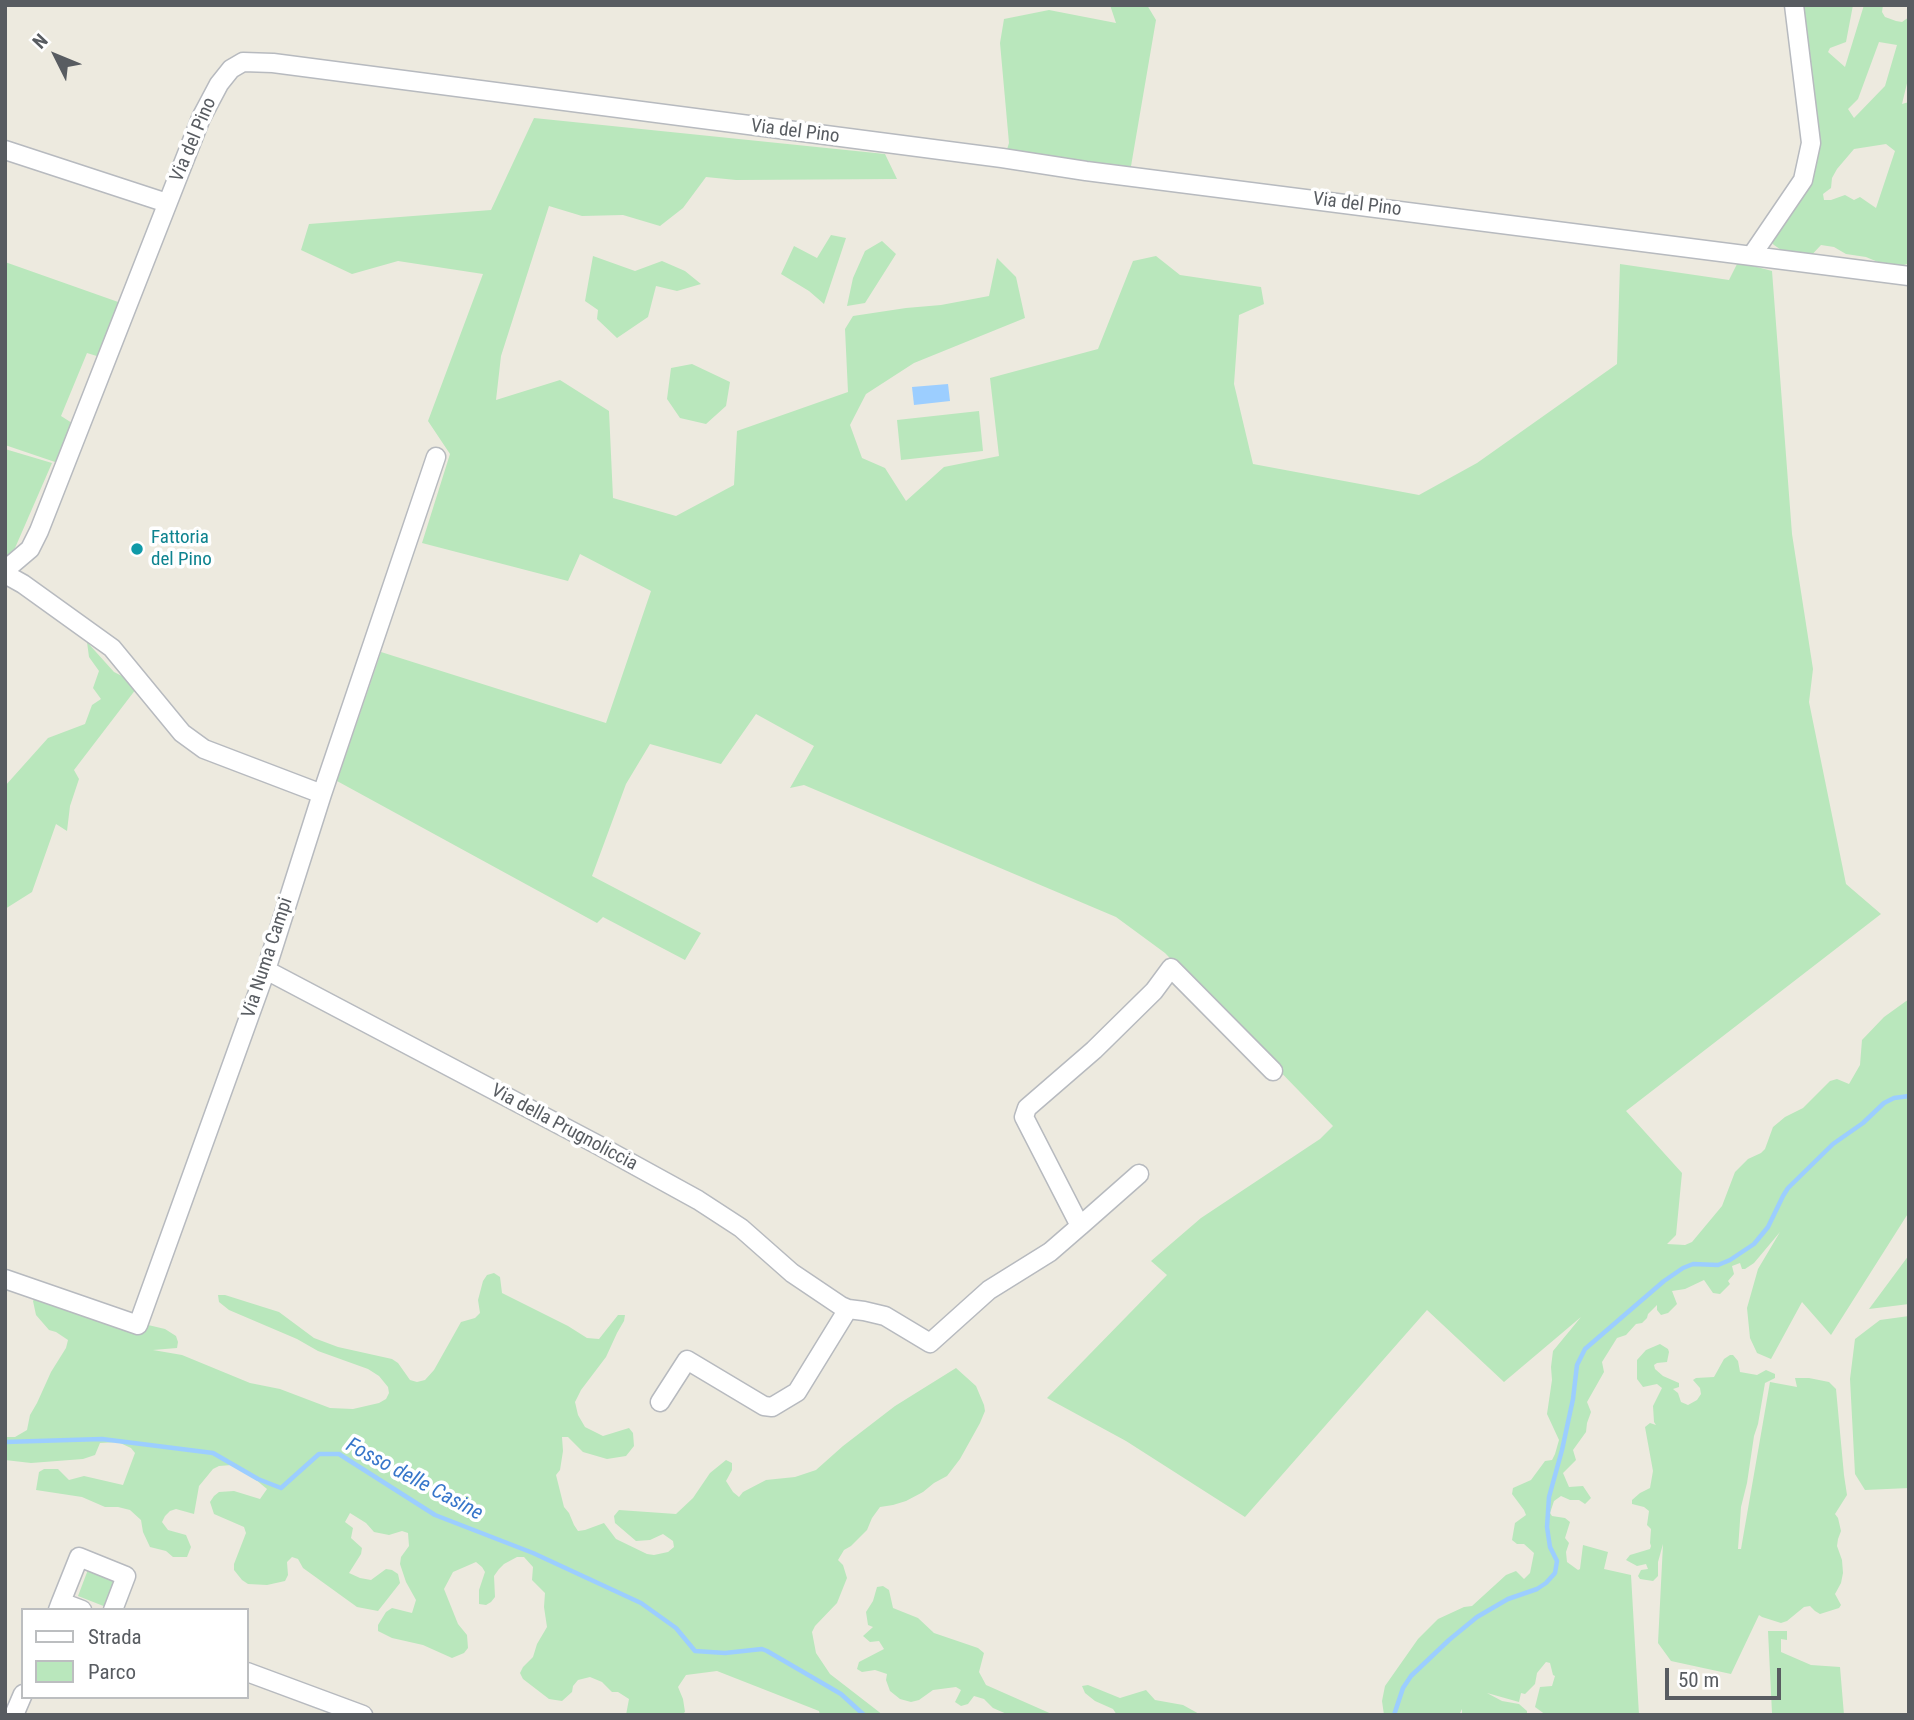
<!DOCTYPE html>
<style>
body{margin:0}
#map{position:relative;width:1914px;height:1720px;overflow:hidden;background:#edeadf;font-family:"Roboto Condensed",sans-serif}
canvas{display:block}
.frame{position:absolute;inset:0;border:7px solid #585c61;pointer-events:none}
.legend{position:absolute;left:21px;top:1608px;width:228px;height:91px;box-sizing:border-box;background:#fff;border:2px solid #bcbec0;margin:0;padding:9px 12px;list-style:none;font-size:21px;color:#585c61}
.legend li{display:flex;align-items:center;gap:14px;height:35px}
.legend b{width:35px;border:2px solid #bcbec0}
.north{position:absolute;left:21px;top:21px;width:70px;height:70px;-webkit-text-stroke:5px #fff;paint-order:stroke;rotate:313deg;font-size:19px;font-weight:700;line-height:28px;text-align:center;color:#585c61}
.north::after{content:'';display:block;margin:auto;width:24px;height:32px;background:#585c61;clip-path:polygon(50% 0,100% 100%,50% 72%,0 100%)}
.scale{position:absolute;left:1665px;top:1668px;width:116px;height:32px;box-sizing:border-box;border:4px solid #585c61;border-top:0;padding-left:9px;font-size:21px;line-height:24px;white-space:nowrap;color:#585c61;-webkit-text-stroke:5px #fff;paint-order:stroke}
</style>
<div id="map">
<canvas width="1914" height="1720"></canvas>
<div class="frame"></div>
<ul class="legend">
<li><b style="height:9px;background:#fff"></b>Strada</li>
<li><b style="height:19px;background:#b9e7bc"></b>Parco</li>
</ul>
<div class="north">N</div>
<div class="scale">50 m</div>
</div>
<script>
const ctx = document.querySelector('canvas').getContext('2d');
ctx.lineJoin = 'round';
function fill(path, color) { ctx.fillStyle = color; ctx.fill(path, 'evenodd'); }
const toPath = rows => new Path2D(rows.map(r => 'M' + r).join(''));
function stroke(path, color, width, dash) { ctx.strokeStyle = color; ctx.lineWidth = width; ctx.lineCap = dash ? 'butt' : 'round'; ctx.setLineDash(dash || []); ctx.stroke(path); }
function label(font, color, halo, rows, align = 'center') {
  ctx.font = font + ' "Roboto Condensed",sans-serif'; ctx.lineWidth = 7; ctx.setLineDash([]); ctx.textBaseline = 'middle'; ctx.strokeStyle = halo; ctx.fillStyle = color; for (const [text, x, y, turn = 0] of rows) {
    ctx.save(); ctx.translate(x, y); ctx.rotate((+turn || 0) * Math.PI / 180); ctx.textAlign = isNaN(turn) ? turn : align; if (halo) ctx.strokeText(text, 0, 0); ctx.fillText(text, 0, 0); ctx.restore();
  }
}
fill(toPath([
 [1110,5,1147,5,1156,20,1130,172,1004,159,1009,143,1000,43,1004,19,1049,10,1116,23],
 [1800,5,1853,5,1846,42,1830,48,1828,52,1845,67,1864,5,1883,5,1882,12,1885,17,1896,21,1902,22,1909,17,1909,75,1902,104,1909,102,1909,263,1907,264,1901,266,1885,265,1866,257,1846,254,1834,247,1821,245,1807,260,1787,254,1774,245,1769,240,1817,129,1817,115],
 [1879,42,1897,45,1885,86,1854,118,1848,109,1858,99],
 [1886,144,1895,151,1876,208,1860,197,1854,200,1845,195,1831,200,1824,200,1823,194,1831,188,1832,178,1837,169,1854,149],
 [534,118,885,154,897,179,736,180,706,177,683,208,660,226,623,215,582,216,549,206,501,356,496,400,560,380,609,411,613,498,676,516,734,485,737,431,848,392,845,329,853,316,906,308,941,305,989,296,997,258,1016,277,1025,318,914,363,866,394,850,425,862,458,885,468,906,501,944,467,999,456,990,378,1098,349,1133,261,1156,256,1180,275,1261,287,1264,304,1239,315,1234,384,1253,464,1419,495,1477,463,1617,364,1620,264,1729,280,1738,262,1772,271,1792,534,1813,669,1809,702,1846,884,1881,914,1626,1111,1682,1173,1676,1235,1667,1244,1685,1245,1692,1242,1722,1206,1735,1172,1748,1159,1761,1153,1765,1149,1773,1127,1785,1117,1803,1108,1830,1081,1837,1079,1849,1084,1860,1065,1862,1040,1884,1017,1909,999,1909,1212,1831,1335,1802,1302,1771,1359,1757,1353,1750,1338,1747,1308,1758,1269,1780,1232,1754,1263,1745,1269,1742,1269,1740,1263,1732,1266,1734,1274,1728,1281,1730,1284,1720,1294,1713,1293,1704,1280,1685,1289,1672,1291,1677,1304,1668,1313,1661,1315,1657,1310,1657,1305,1648,1314,1647,1318,1642,1323,1636,1324,1626,1335,1617,1338,1602,1362,1604,1372,1587,1402,1591,1412,1587,1423,1586,1432,1573,1450,1576,1460,1563,1473,1569,1487,1583,1486,1591,1498,1585,1504,1579,1500,1570,1500,1561,1496,1554,1501,1550,1513,1552,1516,1565,1518,1570,1522,1565,1538,1569,1543,1566,1552,1567,1562,1578,1570,1580,1569,1583,1545,1608,1552,1604,1569,1631,1575,1639,1715,1546,1715,1535,1707,1540,1687,1552,1686,1555,1676,1553,1675,1550,1663,1546,1662,1537,1673,1535,1684,1525,1694,1521,1693,1519,1702,1487,1693,1502,1701,1519,1704,1527,1711,1527,1715,1462,1715,1462,1709,1459,1715,1384,1715,1382,1701,1385,1686,1418,1639,1438,1619,1464,1607,1472,1606,1506,1575,1516,1571,1524,1579,1530,1573,1534,1553,1524,1544,1517,1544,1512,1540,1515,1523,1526,1515,1524,1510,1512,1494,1513,1488,1531,1480,1545,1461,1552,1460,1555,1454,1559,1440,1547,1414,1552,1380,1551,1367,1553,1351,1581,1317,1504,1382,1427,1310,1245,1517,1126,1441,1047,1398,1167,1275,1151,1261,1201,1218,1320,1139,1333,1126,1165,953,1116,917,804,785,790,788,814,746,756,714,721,764,650,744,626,784,592,876,701,933,685,960,603,917,597,923,337,781,381,652,606,723,651,591,580,554,568,581,422,543,450,454,428,421,483,274,398,261,352,274,301,250,309,224,491,210],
 [831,235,846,238,824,304,809,291,781,274,794,246,817,258],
 [882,241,896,254,865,303,847,306,853,278,865,251],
 [593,256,635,271,662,261,685,271,701,284,677,291,656,286,648,317,617,338,597,319,598,310,585,301],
 [5,262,121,303,100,357,87,353,61,416,72,423,58,463,5,445],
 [692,364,730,382,726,406,706,424,680,418,667,399,671,368],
 [979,411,983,451,901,460,897,420],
 [5,449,52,463,15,548,8,556,5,557],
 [87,642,114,672,122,676,136,689,74,770,79,779,70,806,67,831,56,824,32,892,5,909,5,786,48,738,85,724,92,705,101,699,93,688,99,671,89,657],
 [1909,1255,1909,1304,1869,1309],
 [494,1273,500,1277,502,1293,568,1326,587,1338,599,1339,618,1315,625,1315,624,1321,617,1333,606,1357,581,1390,575,1402,578,1415,585,1427,603,1436,629,1428,633,1433,634,1446,626,1456,607,1459,583,1452,568,1437,562,1437,563,1451,560,1470,556,1475,564,1507,569,1513,574,1525,578,1531,585,1530,604,1523,616,1539,647,1554,654,1555,668,1552,674,1547,673,1541,663,1534,650,1540,636,1541,615,1523,614,1516,619,1510,676,1514,693,1498,710,1473,726,1460,732,1463,732,1470,726,1481,733,1492,739,1497,743,1492,766,1480,795,1477,816,1470,843,1446,895,1406,956,1368,976,1386,984,1405,985,1411,980,1423,960,1459,947,1476,934,1483,923,1492,906,1501,893,1505,880,1507,872,1518,867,1530,851,1546,844,1550,838,1560,843,1565,847,1578,837,1603,815,1626,812,1632,816,1653,830,1674,883,1715,820,1715,819,1711,717,1671,686,1675,678,1687,683,1699,685,1712,681,1715,626,1715,629,1699,618,1692,612,1692,602,1682,590,1677,578,1680,573,1686,572,1692,562,1701,549,1699,523,1679,520,1673,523,1667,533,1657,537,1644,547,1627,544,1607,545,1593,532,1580,533,1567,524,1557,517,1557,504,1564,499,1569,494,1576,495,1597,491,1602,486,1605,479,1604,479,1590,485,1572,482,1567,476,1562,453,1572,444,1589,458,1624,467,1635,468,1648,464,1653,452,1658,423,1645,392,1638,378,1631,378,1625,386,1612,392,1608,412,1613,416,1600,406,1582,400,1564,401,1557,409,1546,408,1533,402,1531,389,1535,374,1532,366,1523,350,1513,345,1522,353,1528,351,1538,362,1548,361,1554,349,1573,360,1578,371,1580,386,1569,392,1570,398,1574,400,1583,378,1611,357,1607,303,1568,298,1559,292,1557,287,1562,288,1575,285,1581,267,1585,248,1584,242,1580,234,1570,234,1564,246,1533,244,1527,214,1514,210,1502,214,1496,219,1492,234,1491,260,1499,267,1489,244,1470,238,1467,232,1465,219,1466,213,1469,199,1486,194,1514,176,1509,170,1511,165,1516,162,1522,168,1530,186,1535,191,1547,187,1557,173,1557,166,1551,150,1547,143,1532,141,1520,130,1510,118,1507,105,1507,82,1497,36,1490,39,1472,44,1469,58,1469,69,1480,84,1476,123,1485,135,1453,131,1448,118,1442,100,1443,95,1455,83,1459,31,1463,5,1460,5,1437,15,1437,27,1430,30,1415,37,1403,51,1372,66,1348,68,1340,56,1332,49,1330,36,1315,33,1301,37,1295,91,1318,127,1320,165,1329,176,1336,178,1342,177,1348,153,1350,182,1355,250,1383,280,1389,330,1408,353,1409,379,1403,386,1399,389,1393,388,1387,379,1376,368,1369,318,1351,297,1339,229,1310,219,1302,218,1295,225,1295,279,1312,314,1338,338,1347,392,1359,398,1363,410,1380,417,1382,425,1380,434,1370,461,1322,475,1318,480,1313,478,1300,483,1281,487,1275],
 [1909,1316,1909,1488,1865,1490,1855,1474,1850,1379,1855,1339,1880,1320],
 [1660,1344,1668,1349,1669,1352,1667,1362,1657,1363,1654,1365,1655,1369,1663,1376,1679,1383,1679,1387,1673,1389,1678,1393,1681,1402,1688,1405,1697,1400,1701,1394,1700,1388,1693,1380,1696,1378,1714,1377,1724,1359,1730,1355,1733,1355,1738,1361,1740,1372,1757,1375,1766,1370,1775,1374,1775,1378,1765,1383,1758,1424,1754,1436,1747,1483,1741,1507,1738,1549,1741,1549,1770,1382,1797,1387,1795,1378,1809,1378,1829,1382,1836,1389,1844,1475,1847,1495,1835,1514,1838,1518,1841,1531,1838,1539,1837,1546,1842,1560,1843,1573,1841,1583,1835,1594,1841,1605,1839,1608,1820,1614,1815,1611,1810,1606,1804,1607,1787,1621,1781,1623,1762,1617,1759,1615,1731,1674,1671,1661,1658,1643,1663,1544,1658,1562,1658,1576,1653,1581,1640,1579,1638,1576,1641,1570,1648,1569,1646,1564,1637,1566,1626,1560,1630,1555,1650,1549,1651,1546,1650,1543,1651,1529,1647,1525,1649,1511,1644,1507,1632,1504,1632,1500,1640,1493,1650,1488,1653,1471,1645,1427,1650,1423,1656,1425,1654,1422,1653,1406,1662,1388,1657,1384,1643,1387,1637,1379,1637,1360,1646,1350],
 [89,1567,117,1578,106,1607,78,1596],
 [883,1586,889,1590,893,1608,918,1618,934,1633,978,1648,984,1653,979,1672,986,1685,1054,1715,1009,1715,993,1708,984,1699,974,1696,968,1704,961,1706,955,1702,961,1690,956,1687,933,1690,919,1700,911,1702,900,1699,890,1691,886,1680,887,1674,875,1670,862,1672,857,1669,859,1662,884,1649,879,1641,870,1642,863,1636,873,1627,868,1625,866,1612,873,1601,877,1587],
 [1768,1631,1787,1631,1787,1640,1781,1639,1781,1652,1811,1665,1840,1667,1844,1715,1772,1713],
 [1088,1685,1120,1698,1146,1690,1155,1700,1183,1705,1201,1715,1117,1715,1113,1709,1095,1701,1085,1693,1082,1686]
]), '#b9e7bc');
fill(toPath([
 [948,384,950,401,914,405,912,387]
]), '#9cceff');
stroke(toPath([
 [5,1442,102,1439,213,1453,258,1479,281,1488,319,1454,339,1454,435,1515,533,1553,641,1603,676,1628,695,1651,725,1653,762,1649,767,1651,841,1694,864,1715],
 [1394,1715,1403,1688,1411,1676,1449,1640,1477,1617,1508,1599,1537,1589,1546,1583,1555,1573,1557,1561,1550,1547,1547,1527,1549,1497,1562,1450,1573,1399,1577,1365,1585,1349,1664,1281,1683,1268,1693,1264,1718,1265,1730,1260,1754,1244,1768,1227,1783,1196,1788,1188,1833,1144,1863,1123,1884,1103,1894,1098,1909,1096]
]), '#9cceff', 4.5);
const minor = toPath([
 [5,150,167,203],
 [1752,255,1803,180,1811,143,1794,5],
 [5,567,10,566,30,549,39,531,201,118,219,84,231,69,243,62,273,63,1002,158,1086,171,1909,276],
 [5,574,23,584,112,648,182,733,204,749,322,794],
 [266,970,598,1145,698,1200,741,1228,792,1273,841,1306,848,1309,864,1311,885,1316,930,1343,989,1290,1050,1252,1080,1226,1024,1117,1027,1108,1094,1050,1154,991,1171,968,1273,1071],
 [1080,1226,1139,1174],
 [5,1279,138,1325,266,970,322,794,436,457],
 [660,1402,687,1360,764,1406,772,1407,797,1392,848,1309],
 [61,1602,79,1557,126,1576,113,1610],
 [58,1610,61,1602,82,1610],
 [247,1672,363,1715],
 [14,1715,23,1694]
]);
stroke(minor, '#b7babf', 21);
stroke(minor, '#fff', 18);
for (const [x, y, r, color] of [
 [137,549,7,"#0f9aa8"]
]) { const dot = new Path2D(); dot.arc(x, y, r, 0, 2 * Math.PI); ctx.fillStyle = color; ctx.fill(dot); stroke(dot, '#fff', 2.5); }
label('19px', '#585c61', '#fff', [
 ["Via del Pino",795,132,7],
 ["Via del Pino",194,140,-67],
 ["Via del Pino",1357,205,7],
 ["Via Numa Campi",268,958,-72],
 ["Via della Prugnoliccia",564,1128,28]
]);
label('19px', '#0d838f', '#fff', [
 ["Fattoria",151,538],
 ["del Pino",151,560]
], 'left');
label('italic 21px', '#3776ca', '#fff', [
 ["Fosso delle Casine",414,1480,28]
]);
</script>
